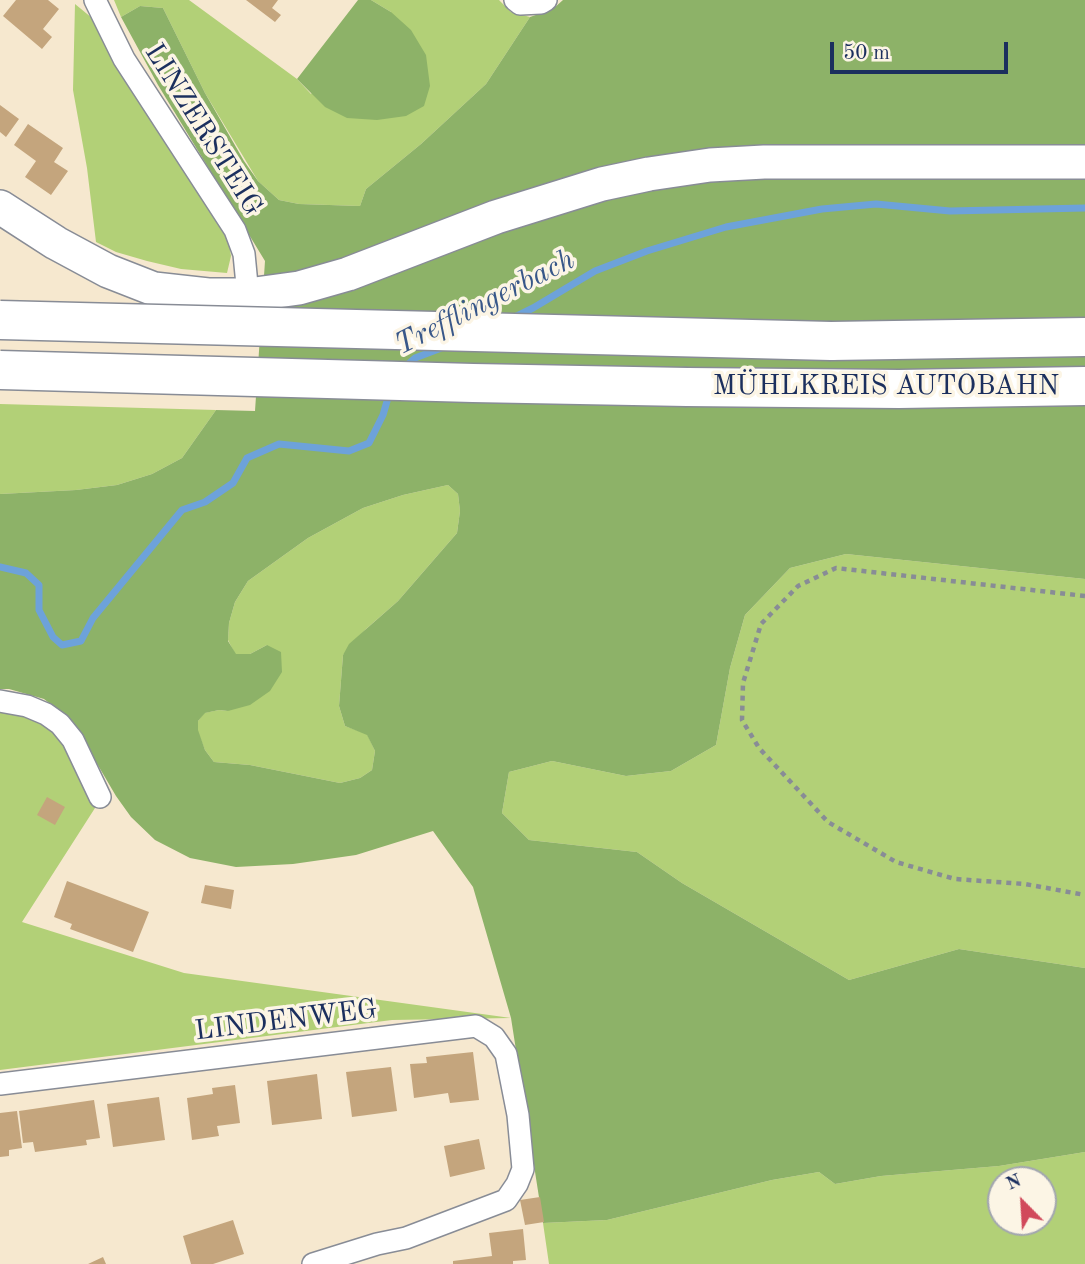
<!DOCTYPE html>
<meta charset="utf-8">
<style>
body{margin:0}
#map{position:relative;width:1085px;height:1264px;overflow:hidden;background:#f6e8cf;font-family:"Old Standard TT",serif}
canvas{display:block}
.north{position:absolute;left:987px;top:1166px;width:70px;height:70px;box-sizing:border-box;background:#fcf5e5;border:2px solid #a2a6af;border-radius:50%;rotate:336deg;font-size:19px;font-weight:700;line-height:28px;text-align:center;color:#1b2f5e}
.north::after{content:'';display:block;margin:auto;width:24px;height:32px;background:#d1495b;clip-path:polygon(50% 0,100% 100%,50% 72%,0 100%)}
.scale{position:absolute;left:830px;top:42px;width:178px;height:32px;box-sizing:border-box;border:4px solid #1b2f5e;border-top:0;padding-left:9px;font-size:21px;line-height:24px;white-space:nowrap;color:#1b2f5e;-webkit-text-stroke:5px #fcf5e5;paint-order:stroke}
</style>
<div id="map">
<canvas width="1085" height="1264"></canvas>
<div class="north">N</div>
<div class="scale">50 m</div>
</div>
<script>
const ctx = document.querySelector('canvas').getContext('2d');
ctx.lineJoin = 'round';
function fill(path, color) { ctx.fillStyle = color; ctx.fill(path, 'evenodd'); }
const toPath = rows => new Path2D(rows.map(r => 'M' + r).join(''));
function stroke(path, color, width, dash) { ctx.strokeStyle = color; ctx.lineWidth = width; ctx.lineCap = dash ? 'butt' : 'round'; ctx.setLineDash(dash || []); ctx.stroke(path); }
function label(font, color, halo, rows, align = 'center') {
  ctx.font = font + ' "Old Standard TT",serif'; ctx.lineWidth = 7; ctx.setLineDash([]); ctx.textBaseline = 'middle'; ctx.strokeStyle = halo; ctx.fillStyle = color; for (const [text, x, y, turn = 0] of rows) {
    ctx.save(); ctx.translate(x, y); ctx.rotate((+turn || 0) * Math.PI / 180); ctx.textAlign = isNaN(turn) ? turn : align; if (halo) ctx.strokeText(text, 0, 0); ctx.fillText(text, 0, 0); ctx.restore();
  }
}
fill(toPath([
 [114,0,189,0,297,79,311,94,391,12,371,0,499,0,511,12,530,17,486,84,421,144,366,189,360,206,299,204,279,200,258,181,205,93,163,8,140,6,121,17],
 [75,4,92,18,220,225,229,244,231,256,227,273,181,269,147,261,116,252,96,242,87,168,73,90],
 [0,404,216,410,182,458,152,474,117,485,76,490,0,494],
 [448,485,458,494,460,511,457,533,398,601,366,629,343,655,339,706,345,726,367,734,375,751,372,770,360,778,340,783,250,765,214,762,205,750,197,730,198,721,204,713,219,710,228,711,267,645,250,654,235,654,228,640,229,623,235,602,248,581,308,538,363,508,403,495],
 [846,554,1085,579,1085,968,959,949,849,980,682,883,637,852,529,840,502,813,509,772,552,761,626,776,671,771,716,745,730,668,745,615,790,568],
 [0,708,32,715,65,742,95,808,22,922,184,973,511,1018,392,1020,0,1070],
 [1085,1152,1085,1264,549,1264,543,1223,607,1220,772,1180,819,1172,835,1184,881,1176,999,1166],
 [1001,1180,1043,1180,1043,1222,1001,1222]
]), '#b2d077');
fill(toPath([
 [358,0,371,0,391,12,411,30,426,55,430,86,424,106,406,116,377,120,347,118,325,107,297,79],
 [563,0,1085,0,1085,579,846,554,790,568,745,615,730,668,716,745,671,771,626,776,552,761,509,772,502,813,529,840,637,852,682,883,849,980,959,949,1085,968,1085,1152,999,1166,881,1176,835,1184,819,1172,772,1180,607,1220,543,1223,511,1018,473,887,433,831,356,855,293,864,236,867,190,858,155,840,131,817,116,796,72,721,44,699,9,689,0,689,0,494,76,490,117,485,152,474,182,458,216,410,255,411,265,261,158,85,121,17,140,6,163,8,205,93,244,161,258,181,279,200,299,204,360,206,366,189,421,144,486,84,530,17,553,9],
 [448,485,458,494,460,511,457,533,398,601,349,644,343,655,339,706,345,726,367,735,375,751,372,770,360,778,340,783,250,765,214,762,205,750,198,730,198,721,205,713,219,710,228,711,250,705,270,691,282,672,281,652,267,645,250,654,236,654,228,641,229,623,235,602,248,581,308,538,363,508,403,495]
]), '#8db268');
stroke(toPath([
 [513,318,533,308,595,271,647,251,726,227,822,209,876,204,950,211,1085,208],
 [405,367,415,358,444,347],
 [0,567,26,573,39,585,39,610,53,637,62,645,81,641,93,618,182,510,205,502,233,483,247,458,279,444,349,451,369,443,383,415,390,391]
]), '#6da2da', 7);
fill(toPath([
 [16,0,48,0,59,9,43,29,52,37,42,49,3,16],
 [246,0,278,0,272,8,281,15,275,22],
 [0,105,19,119,6,137,0,132],
 [28,124,63,148,54,162,68,171,51,195,25,177,36,161,14,145],
 [47,797,65,807,55,825,37,815],
 [67,881,149,912,133,952,70,929,72,924,54,917],
 [205,885,234,890,231,909,201,903],
 [473,1052,479,1100,450,1103,448,1093,414,1098,410,1064,427,1063,426,1057],
 [391,1067,397,1111,352,1117,346,1072],
 [317,1074,322,1119,272,1125,267,1081],
 [235,1085,240,1123,217,1126,219,1136,192,1140,187,1098,213,1094,212,1088],
 [159,1097,165,1140,113,1147,107,1104],
 [94,1100,100,1138,86,1140,87,1145,35,1152,33,1142,23,1143,19,1111],
 [17,1111,22,1148,9,1150,9,1156,0,1157,0,1113],
 [479,1139,485,1169,450,1177,444,1146],
 [540,1197,544,1222,525,1225,520,1200],
 [233,1220,244,1254,213,1264,191,1264,183,1236],
 [523,1229,526,1260,513,1261,513,1264,453,1264,453,1261,492,1256,489,1233],
 [103,1257,106,1264,88,1264]
]), '#c4a57d');
const minor = toPath([
 [95,0,124,59,235,230,244,254,248,295],
 [515,0,520,4,541,3,546,0],
 [0,701,27,706,46,714,60,724,73,740,100,797],
 [0,1084,476,1026,494,1037,506,1054,518,1115,523,1169,517,1184,506,1200,406,1238,377,1244,313,1264]
]);
const primary = toPath([
 [0,207,56,243,108,271,154,289,208,295,248,295,299,288,348,274,496,217,602,184,649,174,710,165,764,162,1085,162]
]);
const motorway = toPath([
 [831,341,1085,337],
 [687,387,899,389,1085,386]
]);
stroke(minor, '#888c96', 24);
stroke(primary, '#888c96', 36);
stroke(motorway, '#888c96', 41);
stroke(toPath([
 [1085,596,836,568,798,586,761,624,743,683,742,720,759,748,828,822,896,862,955,879,1025,884,1085,895]
]), '#888c96', 4.5, [5, 5]);
stroke(minor, '#fff', 21);
stroke(primary, '#fff', 33);
stroke(motorway, '#fff', 38);
const motorwayBridge = toPath([
 [0,320,831,341],
 [0,370,473,383,687,387]
]);
stroke(motorwayBridge, '#888c96', 41, []);
stroke(motorwayBridge, '#fff', 38);
label('28px', '#1b2f5e', '#fcf5e5', [
 ["LINZERSTEIG",203,130,58],
 ["MÜHLKREIS AUTOBAHN",886,387],
 ["LINDENWEG",286,1021,-7]
]);
label('italic 30px', '#385789', '#fcf5e5', [
 ["Trefflingerbach",485,303,-27]
]);
</script>
